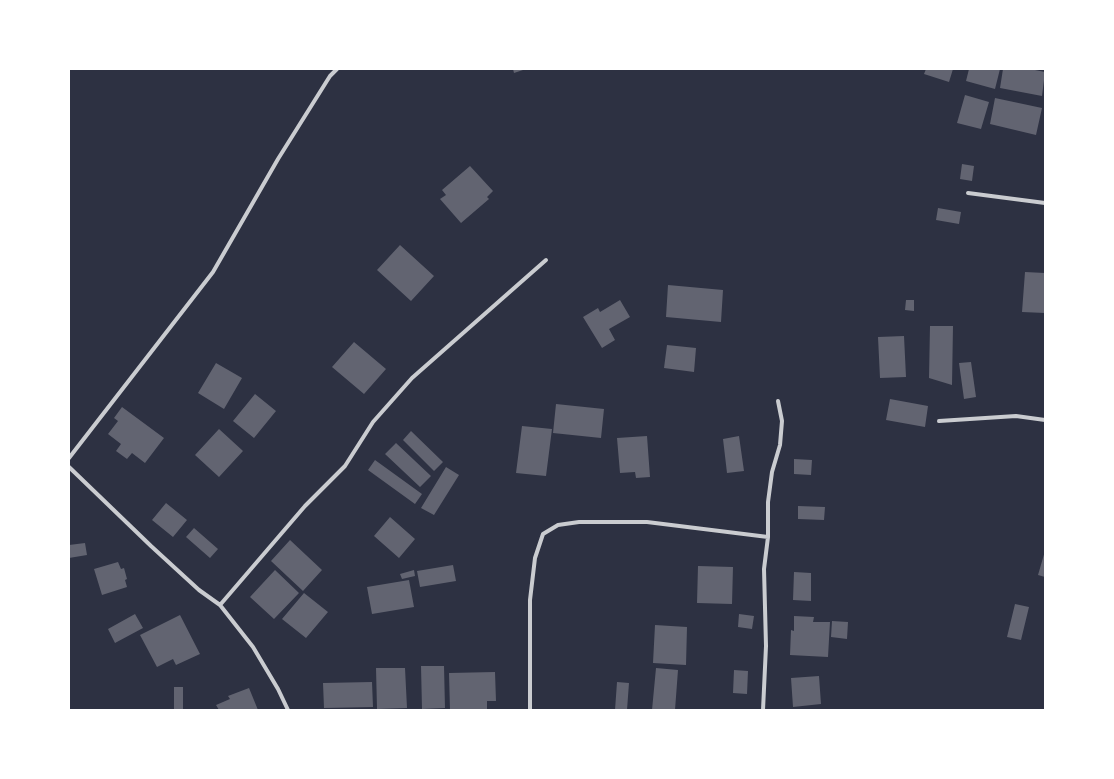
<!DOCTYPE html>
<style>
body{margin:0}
#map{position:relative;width:1114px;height:779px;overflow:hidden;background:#2d3142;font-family:"Noto Sans",sans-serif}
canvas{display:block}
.frame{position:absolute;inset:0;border:70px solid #fff;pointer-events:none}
</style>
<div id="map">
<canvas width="1114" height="779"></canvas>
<div class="frame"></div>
</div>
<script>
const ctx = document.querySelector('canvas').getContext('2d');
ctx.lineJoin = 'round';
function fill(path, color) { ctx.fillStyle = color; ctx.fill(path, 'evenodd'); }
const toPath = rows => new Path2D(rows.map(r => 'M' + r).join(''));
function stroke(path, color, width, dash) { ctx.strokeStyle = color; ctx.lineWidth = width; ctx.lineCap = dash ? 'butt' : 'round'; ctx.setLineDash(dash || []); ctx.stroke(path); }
fill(toPath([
 [513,69,526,69,514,73],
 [926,69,953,69,949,82,924,74],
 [969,69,1000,69,995,89,966,81],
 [1003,69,1030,69,1045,72,1042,96,1000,88],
 [965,95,989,102,981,129,957,123],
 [995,98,1042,108,1036,135,990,124],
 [962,164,974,166,972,181,960,179],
 [470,166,493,191,487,197,489,199,461,223,440,199,446,195,442,190],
 [938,208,961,212,959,224,936,220],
 [400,245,434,276,411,301,377,270],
 [1025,272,1045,273,1045,313,1022,312],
 [668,285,723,290,721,322,666,317],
 [620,300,630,317,609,329,615,340,602,348,583,317,598,308,600,312],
 [906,300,914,300,914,311,905,310],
 [930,326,953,326,952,385,929,378],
 [904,336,906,377,880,378,878,337],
 [354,342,386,369,364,394,332,367],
 [667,345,696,348,694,372,664,368],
 [971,362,976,397,964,399,959,363],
 [216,363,242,378,224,409,198,393],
 [255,394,276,411,254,438,233,421],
 [890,399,928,406,925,427,886,420],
 [556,404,604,409,601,438,553,433],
 [122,407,164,438,145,463,132,453,127,459,116,451,121,444,108,434,118,421,114,418],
 [522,426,552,429,546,476,516,473],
 [219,429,243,451,219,477,195,455],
 [411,431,443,462,434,471,403,440],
 [647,436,650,477,636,478,635,472,620,473,617,438],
 [739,436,744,471,727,473,723,439],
 [396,443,431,476,420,487,385,454],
 [794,459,812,460,811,475,794,474],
 [375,460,422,494,415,504,368,470],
 [446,467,459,475,434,515,421,508],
 [166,503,187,520,173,537,152,520],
 [798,506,825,507,824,520,798,519],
 [390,517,415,539,399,558,374,536],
 [194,528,218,549,210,558,186,537],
 [290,540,322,570,303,591,271,561],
 [85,543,87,555,69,558,69,545],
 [1045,551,1045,577,1038,575],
 [118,562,121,569,124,568,127,579,125,580,127,587,102,595,94,569],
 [453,565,456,581,420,587,417,571],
 [698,566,733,567,732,604,697,603],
 [275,570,299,593,274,619,250,597],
 [414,570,415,576,402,579,400,574],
 [794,572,811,573,811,601,793,600],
 [409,580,414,607,372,614,367,587],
 [304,593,328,612,306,638,282,619],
 [1015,604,1029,607,1021,640,1007,637],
 [135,614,143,628,115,643,108,629],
 [739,614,754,616,752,629,738,627],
 [180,615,200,654,176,665,173,659,157,667,140,635],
 [794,616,814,617,813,622,830,622,828,657,790,655,791,630,794,631],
 [832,621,848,622,847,639,831,637],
 [655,625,687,627,686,665,653,663],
 [421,666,444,666,445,708,422,709],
 [376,668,405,668,407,708,377,709],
 [656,668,678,670,675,710,652,710],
 [734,670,748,671,747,694,733,693],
 [495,672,496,701,487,701,487,709,450,710,449,673],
 [819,676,821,704,793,707,791,678],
 [372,682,373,707,324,708,323,683],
 [617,682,629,683,627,710,615,710],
 [174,687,183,687,183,710,174,710],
 [249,688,258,710,219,710,216,705,230,699,228,696]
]), '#626471');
stroke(toPath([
 [968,193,1045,203],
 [939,421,1016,416,1045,420],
 [69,458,213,272,278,159,330,76,337,69],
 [69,467,151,546,199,590,220,605,253,647,278,689,288,710],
 [220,605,305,506,345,466,373,422,412,378,546,260],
 [530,710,530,600,535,558,543,534,558,525,579,522,647,522,768,537],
 [763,710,766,646,764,569,768,537,768,502,772,472,780,445,782,421,778,401]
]), '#caccd0', 4);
</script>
